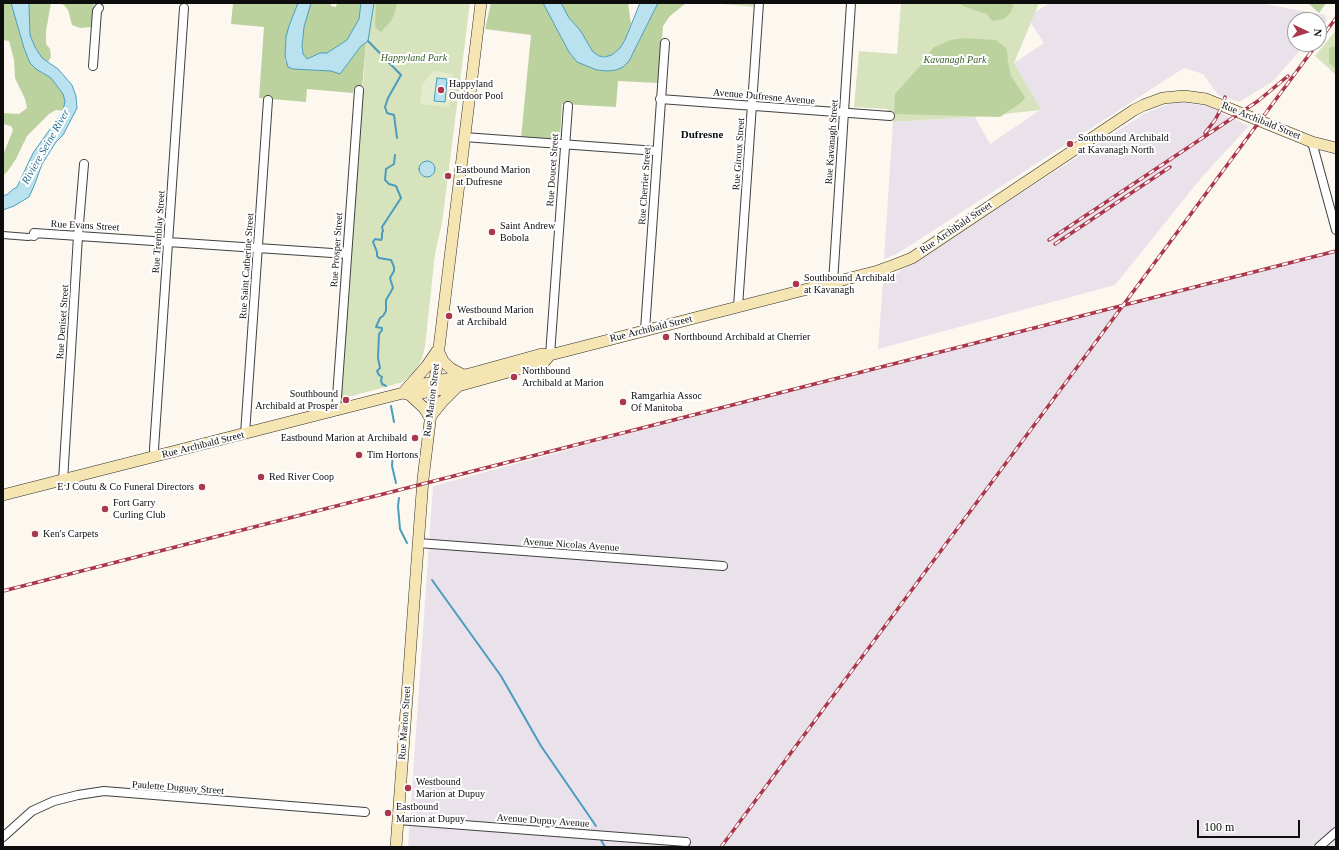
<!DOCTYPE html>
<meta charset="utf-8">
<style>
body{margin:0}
#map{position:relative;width:1339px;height:850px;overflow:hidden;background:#fdf8ef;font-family:Georgia,serif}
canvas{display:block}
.frame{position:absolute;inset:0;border:4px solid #0d0d0d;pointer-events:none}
.north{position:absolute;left:1287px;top:12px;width:40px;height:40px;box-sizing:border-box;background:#fff;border:1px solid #9e9e9e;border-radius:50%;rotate:94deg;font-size:11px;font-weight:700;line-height:16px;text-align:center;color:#0d0d0d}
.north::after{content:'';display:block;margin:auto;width:14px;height:18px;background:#ab374b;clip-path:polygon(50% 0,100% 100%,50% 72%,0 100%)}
.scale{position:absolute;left:1197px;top:820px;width:103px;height:18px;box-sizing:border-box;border:2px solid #0d0d0d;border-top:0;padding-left:5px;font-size:12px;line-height:14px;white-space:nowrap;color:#0d0d0d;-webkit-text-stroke:3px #fff;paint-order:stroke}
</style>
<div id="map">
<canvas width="1339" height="850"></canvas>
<div class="frame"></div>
<div class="north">N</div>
<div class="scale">100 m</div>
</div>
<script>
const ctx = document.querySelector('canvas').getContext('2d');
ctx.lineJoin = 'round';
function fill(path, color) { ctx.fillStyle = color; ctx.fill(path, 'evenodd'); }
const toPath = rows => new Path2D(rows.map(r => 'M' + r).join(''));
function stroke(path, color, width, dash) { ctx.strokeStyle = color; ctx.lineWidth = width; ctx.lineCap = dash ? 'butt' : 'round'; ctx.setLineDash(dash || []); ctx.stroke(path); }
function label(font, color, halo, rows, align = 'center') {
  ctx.font = font + ' Georgia,serif'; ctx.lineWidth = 4; ctx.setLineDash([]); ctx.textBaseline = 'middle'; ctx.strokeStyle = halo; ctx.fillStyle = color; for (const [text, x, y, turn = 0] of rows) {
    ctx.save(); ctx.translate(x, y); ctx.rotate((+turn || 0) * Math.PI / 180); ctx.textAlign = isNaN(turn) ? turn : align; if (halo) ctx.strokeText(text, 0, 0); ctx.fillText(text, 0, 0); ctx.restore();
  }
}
fill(toPath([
 [1050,3,1259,3,1325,15,1327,21,1319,30,1319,20,1295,20,1295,44,1306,44,1272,82,1239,102,1218,95,1203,74,1184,68,897,254,884,259,893,122,975,117,990,144,1040,110,1014,63,1044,43,1027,17],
 [1180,102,1207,106,1249,126,1202,177,1115,285,878,349,883,282,1144,114,1165,105],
 [1336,251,1336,847,408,847,433,486,777,394]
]), '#e9e2eb');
fill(toPath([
 [374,3,470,3,442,223,435,254,425,346,422,359,417,369,403,382,341,399,366,42,368,41],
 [711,3,755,3,755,7],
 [901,3,1039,3,1014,63,1041,110,975,117,893,122,887,109,854,107,859,51,897,54],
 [1336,30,1336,75,1315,56]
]), '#d6e3bd');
fill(toPath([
 [3,3,11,3,24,48,30,63,36,69,51,78,63,94,65,101,63,111,56,110,49,114,27,136,16,159,7,172,3,175,3,155,13,130,11,126,3,124,3,113,19,114,27,108,25,99,15,78,14,60,9,41,3,40],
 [29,3,51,3,46,31,46,44,50,49,51,57,48,62,42,58,35,47,30,35],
 [58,3,94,3,92,27,80,28,72,25,68,10,64,5],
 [233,3,298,3,289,26,285,46,285,60,287,63,293,69,331,71,340,74,361,46,366,42,362,88,354,88,353,93,307,89,306,102,259,98,264,27,231,24],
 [311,3,331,3,331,6,336,7,337,3,361,3,359,19,347,40,327,53,320,53,307,59,303,54,302,46,304,27],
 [376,3,397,3,395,12,391,21,381,32,375,27],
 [491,3,543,3,569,52,577,62,597,70,607,71,616,70,623,67,629,61,658,3,686,3,670,16,663,26,658,83,618,81,616,107,562,104,560,138,559,140,521,138,531,35,485,29],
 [561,3,628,3,631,24,625,40,620,48,612,55,608,56,599,56,593,52,580,30,569,18],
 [958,3,1014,3,1011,12,1004,19,992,21,987,14,965,7],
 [1308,3,1326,3,1319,13],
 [966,38,996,40,1007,49,1008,62,1011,76,1025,97,1022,102,1000,117,894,114,895,94,920,66,933,48,950,40],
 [1336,46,1336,69,1329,63,1329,48]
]), '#bcd29e');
fill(toPath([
 [433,71,453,74,449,107,420,104,422,85]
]), '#e5eccd');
const water = toPath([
 [11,3,29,3,30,35,35,47,42,58,58,69,72,85,76,96,77,108,63,135,56,142,42,164,34,186,29,197,14,206,3,210,3,196,8,194,12,190,17,187,33,153,63,111,65,101,63,94,51,78,36,69,30,63,24,48,11,3],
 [298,3,311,3,304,27,302,46,303,54,307,59,320,53,327,53,347,40,359,19,361,3,374,3,368,41,361,46,340,74,331,71,293,69,288,67,285,56,286,37,289,26,298,3],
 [543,3,561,3,569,18,580,30,593,52,599,56,604,57,612,55,620,48,625,40,640,3,658,3,629,61,623,67,616,70,607,71,597,70,577,62,569,52,543,3],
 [437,78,447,79,445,102,434,101,437,78],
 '419 169a8 8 0 1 1 16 0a8 8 0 1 1-16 0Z'
]);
fill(water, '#bae1ee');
stroke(water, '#4a9dbc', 1);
stroke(toPath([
 [368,41,401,75,388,98,385,107,387,113,394,115,397,138],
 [386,386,382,384,381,380,382,377,379,375,377,371,380,368,378,358,379,334,382,330,382,328,376,327,380,318,383,316,386,311,386,300,393,288,390,278,394,271,394,267,391,260,379,258,377,256,377,252,373,242,375,239,381,240,382,238,382,233,383,231,382,227,401,198,396,186,389,184,385,180,386,169,394,164,395,155],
 [391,406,394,422],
 [393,451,392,466,396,483],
 [399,498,398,506,400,529,407,543],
 [432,580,501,676,541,746,596,826],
 [601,840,605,847]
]), '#4a9dbc', 2);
const pedestrian = toPath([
 [3,235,28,237,34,236]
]);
const minor = toPath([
 [93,66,97,11,99,8],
 [660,99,890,116],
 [464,137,657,151],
 [1312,142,1336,230],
 [34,236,34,233,347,254],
 [833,283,851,3],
 [738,307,759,3],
 [645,330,665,43],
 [550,355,568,106],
 [336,411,359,90],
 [245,434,268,100],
 [155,457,154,449,184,8],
 [63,481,78,236,84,164],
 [418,543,723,566],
 [398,820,686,842],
 [3,837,32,811,54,801,78,795,104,791,365,812],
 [1319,847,1336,832]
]);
const secondary = toPath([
 [438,350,443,361,450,368,463,375],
 [410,387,473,373,542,354,550,355,878,271,889,267,912,258,1134,110,1144,105,1163,98,1184,96,1206,99,1312,142,1336,148],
 [403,393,410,395,458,386,544,362,550,355],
 [410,395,424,408,430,418],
 [430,417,442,402,458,386],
 [3,495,403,393,426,367,437,351],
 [396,847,423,479,481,3]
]);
stroke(pedestrian, '#404040', 8);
stroke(minor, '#404040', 10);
stroke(secondary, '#2f2f2f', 12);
stroke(pedestrian, '#fff', 6);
stroke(minor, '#fff', 8);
stroke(secondary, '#f5e5b2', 11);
const rail = toPath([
 [1319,41,1336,18],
 [1205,133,1215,120,1223,105,1225,97],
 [1049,240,1258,101,1288,76],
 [1055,244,1170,167],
 [3,591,1336,251],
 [721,847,1317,44]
]);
stroke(rail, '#ab374b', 3.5);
stroke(rail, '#fff', 2, [6]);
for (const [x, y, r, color] of [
 [441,90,4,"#ab374b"],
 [1070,144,4,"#ab374b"],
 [448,176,4,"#ab374b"],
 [492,232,4,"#ab374b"],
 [796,284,4,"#ab374b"],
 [449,316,4,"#ab374b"],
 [666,337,4,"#ab374b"],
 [514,377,4,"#ab374b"],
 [346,400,4,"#ab374b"],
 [623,402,4,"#ab374b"],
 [415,438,4,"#ab374b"],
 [359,455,4,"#ab374b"],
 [261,477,4,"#ab374b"],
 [202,487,4,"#ab374b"],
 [105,509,4,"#ab374b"],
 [35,534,4,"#ab374b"],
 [408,788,4,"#ab374b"],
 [388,813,4,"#ab374b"]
]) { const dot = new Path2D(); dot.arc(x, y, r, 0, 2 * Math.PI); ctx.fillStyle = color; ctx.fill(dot); stroke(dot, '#fff', 1.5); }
label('italic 10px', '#385c26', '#fff', [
 ["Happyland Park",414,58],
 ["Kavanagh Park",955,60]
]);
label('10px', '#0d0d0d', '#fff', [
 ["Happyland",449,84],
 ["Outdoor Pool",449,96],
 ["Southbound Archibald",1078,138],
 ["at Kavanagh North",1078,150],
 ["Eastbound Marion",456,170],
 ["at Dufresne",456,182],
 ["Saint Andrew",500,226],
 ["Bobola",500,238],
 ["Southbound Archibald",804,278],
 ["at Kavanagh",804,290],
 ["Westbound Marion",457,310],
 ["at Archibald",457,322],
 ["Northbound Archibald at Cherrier",674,337],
 ["Northbound",522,371],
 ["Archibald at Marion",522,383],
 ["Southbound",338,394,"right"],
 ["Archibald at Prosper",338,406,"right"],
 ["Ramgarhia Assoc",631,396],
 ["Of Manitoba",631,408],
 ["Eastbound Marion at Archibald",407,438,"right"],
 ["Tim Hortons",367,455],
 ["Red River Coop",269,477],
 ["E J Coutu & Co Funeral Directors",194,487,"right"],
 ["Fort Garry",113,503],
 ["Curling Club",113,515],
 ["Ken's Carpets",43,534],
 ["Westbound",416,782],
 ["Marion at Dupuy",416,794],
 ["Eastbound",396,807],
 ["Marion at Dupuy",396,819]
], 'left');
label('10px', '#0d0d0d', '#fff', [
 ["Avenue Dufresne Avenue",764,97,5],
 ["Rue Archibald Street",1261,121,22],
 ["Rue Kavanagh Street",832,142,-86],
 ["Rue Giroux Street",739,154,-86],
 ["Rue Doucet Street",553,170,-86],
 ["Rue Cherrier Street",645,186,-86],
 ["Rue Evans Street",85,226,3],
 ["Rue Archibald Street",956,228,-34],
 ["Rue Tremblay Street",159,232,-86],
 ["Rue Prosper Street",337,250,-86],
 ["Rue Saint Catherine Street",247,266,-86],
 ["Rue Deniset Street",63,322,-86],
 ["Rue Archibald Street",651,329,-14],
 ["Rue Marion Street",432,400,-83],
 ["Rue Archibald Street",203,445,-14],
 ["Avenue Nicolas Avenue",571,545,4],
 ["Rue Marion Street",405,723,-86],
 ["Paulette Duguay Street",178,788,4],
 ["Avenue Dupuy Avenue",543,821,4]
]);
label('bold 11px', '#0d0d0d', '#fff', [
 ["Dufresne",702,135]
]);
label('italic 11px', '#266f8f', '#fff', [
 ["Rivière Seine River",46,147,-60]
]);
</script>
